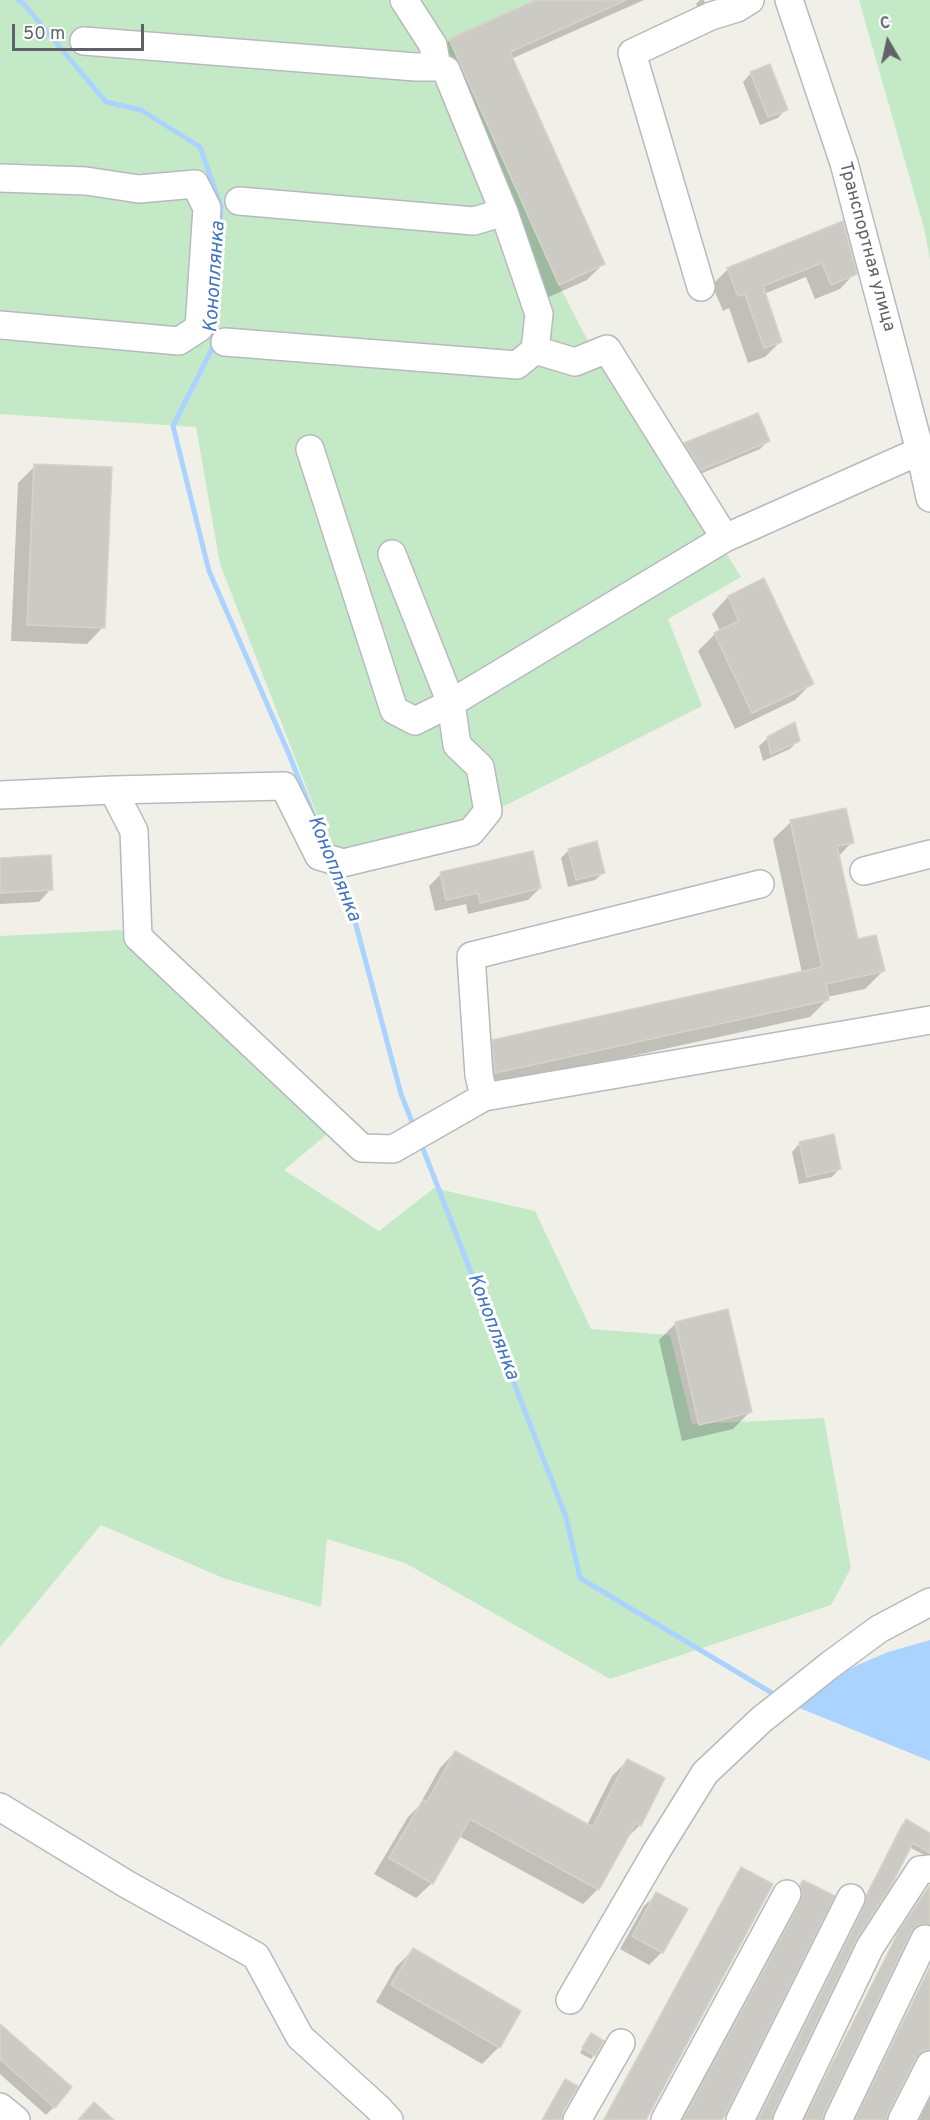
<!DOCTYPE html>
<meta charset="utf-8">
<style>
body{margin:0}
#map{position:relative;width:930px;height:2120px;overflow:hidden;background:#f1f0e8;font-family:Overpass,sans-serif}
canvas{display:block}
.north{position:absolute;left:858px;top:12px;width:60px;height:60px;-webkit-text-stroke:4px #fff;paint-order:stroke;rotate:351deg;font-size:16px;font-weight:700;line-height:24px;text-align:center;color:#5f6268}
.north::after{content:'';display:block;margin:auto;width:21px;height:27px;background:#5f6268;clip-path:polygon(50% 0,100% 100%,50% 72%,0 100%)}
.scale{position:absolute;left:12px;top:24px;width:132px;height:27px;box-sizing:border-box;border:3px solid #5f6268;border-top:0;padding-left:8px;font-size:18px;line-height:21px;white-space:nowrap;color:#5f6268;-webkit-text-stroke:4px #fff;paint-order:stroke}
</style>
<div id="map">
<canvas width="930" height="2120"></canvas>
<div class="north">С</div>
<div class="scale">50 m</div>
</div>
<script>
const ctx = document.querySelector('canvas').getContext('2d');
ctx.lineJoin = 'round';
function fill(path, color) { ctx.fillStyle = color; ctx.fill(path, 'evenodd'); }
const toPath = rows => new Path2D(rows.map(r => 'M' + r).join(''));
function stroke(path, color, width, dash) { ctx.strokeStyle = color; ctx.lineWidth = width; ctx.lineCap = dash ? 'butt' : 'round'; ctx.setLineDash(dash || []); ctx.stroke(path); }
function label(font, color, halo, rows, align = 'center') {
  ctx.font = font + ' Overpass,sans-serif'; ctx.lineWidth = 6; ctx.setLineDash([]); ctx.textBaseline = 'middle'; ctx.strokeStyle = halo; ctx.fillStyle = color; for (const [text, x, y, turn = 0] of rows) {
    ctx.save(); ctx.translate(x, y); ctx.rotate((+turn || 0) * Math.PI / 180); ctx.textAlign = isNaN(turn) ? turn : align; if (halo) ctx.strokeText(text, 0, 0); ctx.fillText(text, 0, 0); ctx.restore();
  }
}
fill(toPath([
 [0,0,536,0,449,39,559,285,590,345,613,334,683,444,664,453,741,577,668,619,702,706,469,824,331,851,220,564,196,427,0,414],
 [859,0,930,0,930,260,924,228],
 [123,930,331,1131,284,1170,379,1231,434,1188,535,1211,591,1329,670,1335,692,1424,824,1418,851,1568,831,1605,610,1679,405,1563,327,1539,321,1607,223,1578,101,1525,0,1647,0,936]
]), '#c4e9c7');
fill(toPath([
 [930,1640,930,1761,797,1707,830,1677,888,1652]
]), '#aad3ff');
fill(toPath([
 [540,0,644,0,511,59,603,264,587,280,542,300,433,57,450,40],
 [700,0,704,0,706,6,698,8,696,4],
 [751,73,786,109,778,118,760,125,743,82],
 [842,223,855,273,840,289,815,299,806,277,764,294,781,341,765,357,748,363,729,308,723,311,712,285,728,269],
 [768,441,760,449,693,477,677,452,685,444],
 [35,466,103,627,87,644,11,641,18,483],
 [728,597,812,683,795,700,735,729,698,651,715,634,720,631,712,614],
 [768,738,798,741,790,749,763,761,759,746],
 [791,822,852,842,838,857,857,941,883,971,865,989,827,997,828,999,810,1017,477,1090,475,1060,493,1041,802,973,773,839],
 [569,850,604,872,595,880,568,887,561,858],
 [0,860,51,889,39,902,0,904],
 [441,874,540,888,528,900,468,914,466,904,435,911,429,886],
 [800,1143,840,1168,832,1177,799,1184,792,1152],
 [676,1323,750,1412,733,1429,682,1441,659,1340],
 [455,1752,587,1825,612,1776,627,1761,640,1825,626,1839,598,1889,583,1904,459,1836,432,1883,416,1898,374,1874,408,1817,419,1806,440,1768],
 [906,1821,930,1835,930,1858,909,1847,854,1939,771,2113,770,2120,757,2120,862,1910,863,1901,902,1824],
 [741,1869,644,2120,603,2120,737,1873],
 [803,1882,833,1896,720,2120,681,2120,798,1907,800,1897,797,1890],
 [930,1886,930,1930,913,1927,820,2120,803,2120,896,1937],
 [657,1894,662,1952,649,1965,620,1949,644,1906],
 [413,1950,499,2047,482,2064,376,2002,396,1967],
 [930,1966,930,2054,924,2052,917,2055,887,2112,885,2120,855,2120],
 [0,2026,54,2107,46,2115,0,2074],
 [591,2035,594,2055,591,2059,580,2053],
 [930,2098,930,2120,919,2120]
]), '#0003');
stroke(toPath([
 [18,0,22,2,106,102,141,110,200,147,221,206,212,349,173,426,209,571,288,752,315,819],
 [335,869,352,910,401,1094,414,1127],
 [420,1141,566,1517,580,1578,777,1696]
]), '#aad3ff', 5);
const building = toPath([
 [536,0,626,0,510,52,605,264,559,285,449,39,536,0],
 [770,64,788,110,768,117,750,72,770,64],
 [843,221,857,274,831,285,822,263,763,286,782,342,764,348,745,294,738,296,727,268,843,221],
 [758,413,770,441,701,470,684,443,758,413],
 [34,464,112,467,105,628,27,625,34,464],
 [764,578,814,684,752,713,714,633,739,621,728,596,764,578],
 [795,722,800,741,771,754,767,737,795,722],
 [846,808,854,843,837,846,858,939,876,935,885,971,826,984,829,1000,495,1073,492,1040,822,967,790,820,846,808],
 [597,841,605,873,576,880,568,849,597,841],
 [533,851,541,888,480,903,478,893,446,900,440,872,533,851],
 [51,855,53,890,0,893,0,858,51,855],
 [834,1134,841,1169,807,1177,799,1142,834,1134],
 [728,1309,752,1412,699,1425,675,1322,728,1309],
 [455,1751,593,1827,627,1759,665,1778,641,1826,636,1823,599,1890,470,1819,433,1884,389,1858,423,1800,427,1802,455,1751],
 [906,1819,930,1833,930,1853,913,1843,892,1884,856,1940,773,2113,771,2120,758,2120,865,1905,866,1896,906,1819],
 [741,1867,773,1884,646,2120,604,2120,741,1867],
 [803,1880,835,1896,726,2113,722,2120,683,2120,801,1901,803,1893,800,1885,803,1880],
 [930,1885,930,1925,918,1924,911,1932,824,2113,822,2120,804,2120,899,1931,930,1885],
 [656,1892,688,1909,663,1953,632,1936,656,1892],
 [413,1948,521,2011,500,2048,391,1985,413,1948],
 [930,1967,930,2049,922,2052,916,2058,888,2113,886,2120,855,2120,930,1967],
 [0,2024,72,2087,55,2108,0,2059,0,2024],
 [591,2033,604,2041,595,2056,582,2048,591,2033],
 [565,2079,578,2086,563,2112,561,2120,542,2120,565,2079],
 [94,2102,114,2120,78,2120,94,2102]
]);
fill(building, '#cccac4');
stroke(building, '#d7d3c5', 1.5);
const minor = toPath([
 [789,0,844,163,920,451,930,498],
 [84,41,416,67,437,67,433,45,404,0],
 [0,178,86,181,139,189,195,184,207,208,199,328,179,341,0,325],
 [239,201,474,221,504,212],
 [701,287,632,53,711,16,737,8,750,0],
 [225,342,517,365,535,350,539,314,504,212,446,70,437,67],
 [535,350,575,362,607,349,725,538,920,451],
 [310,449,394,710,415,721,451,703,725,538],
 [113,790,284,786,319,856,343,863,471,832,488,811,480,767,457,745,451,703,392,554],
 [0,795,113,790,134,831,138,937,362,1148,393,1149,484,1097,930,1020],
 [864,871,930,854],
 [484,1097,479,1075,471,956,760,884],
 [0,1807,128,1885,256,1956,300,2037,377,2107,389,2120],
 [570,2000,656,1852,705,1773,761,1720,830,1665,879,1629,930,1602],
 [0,2107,16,2120],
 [577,2120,621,2043],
 [665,2120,787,1894],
 [740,2120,851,1898],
 [787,2120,870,1947,920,1870,930,1869],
 [838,2120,925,1939,930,1942],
 [902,2120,930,2065]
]);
stroke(minor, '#b8b9be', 30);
stroke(minor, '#fff', 27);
label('18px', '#5f6268', '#fff', [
 ["Транспортная улица",866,247,75]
]);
label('italic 20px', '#4275c1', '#fff', [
 ["Коноплянка",216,277,-86],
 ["Коноплянка",333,869,68],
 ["Коноплянка",492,1327,69]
]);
</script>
